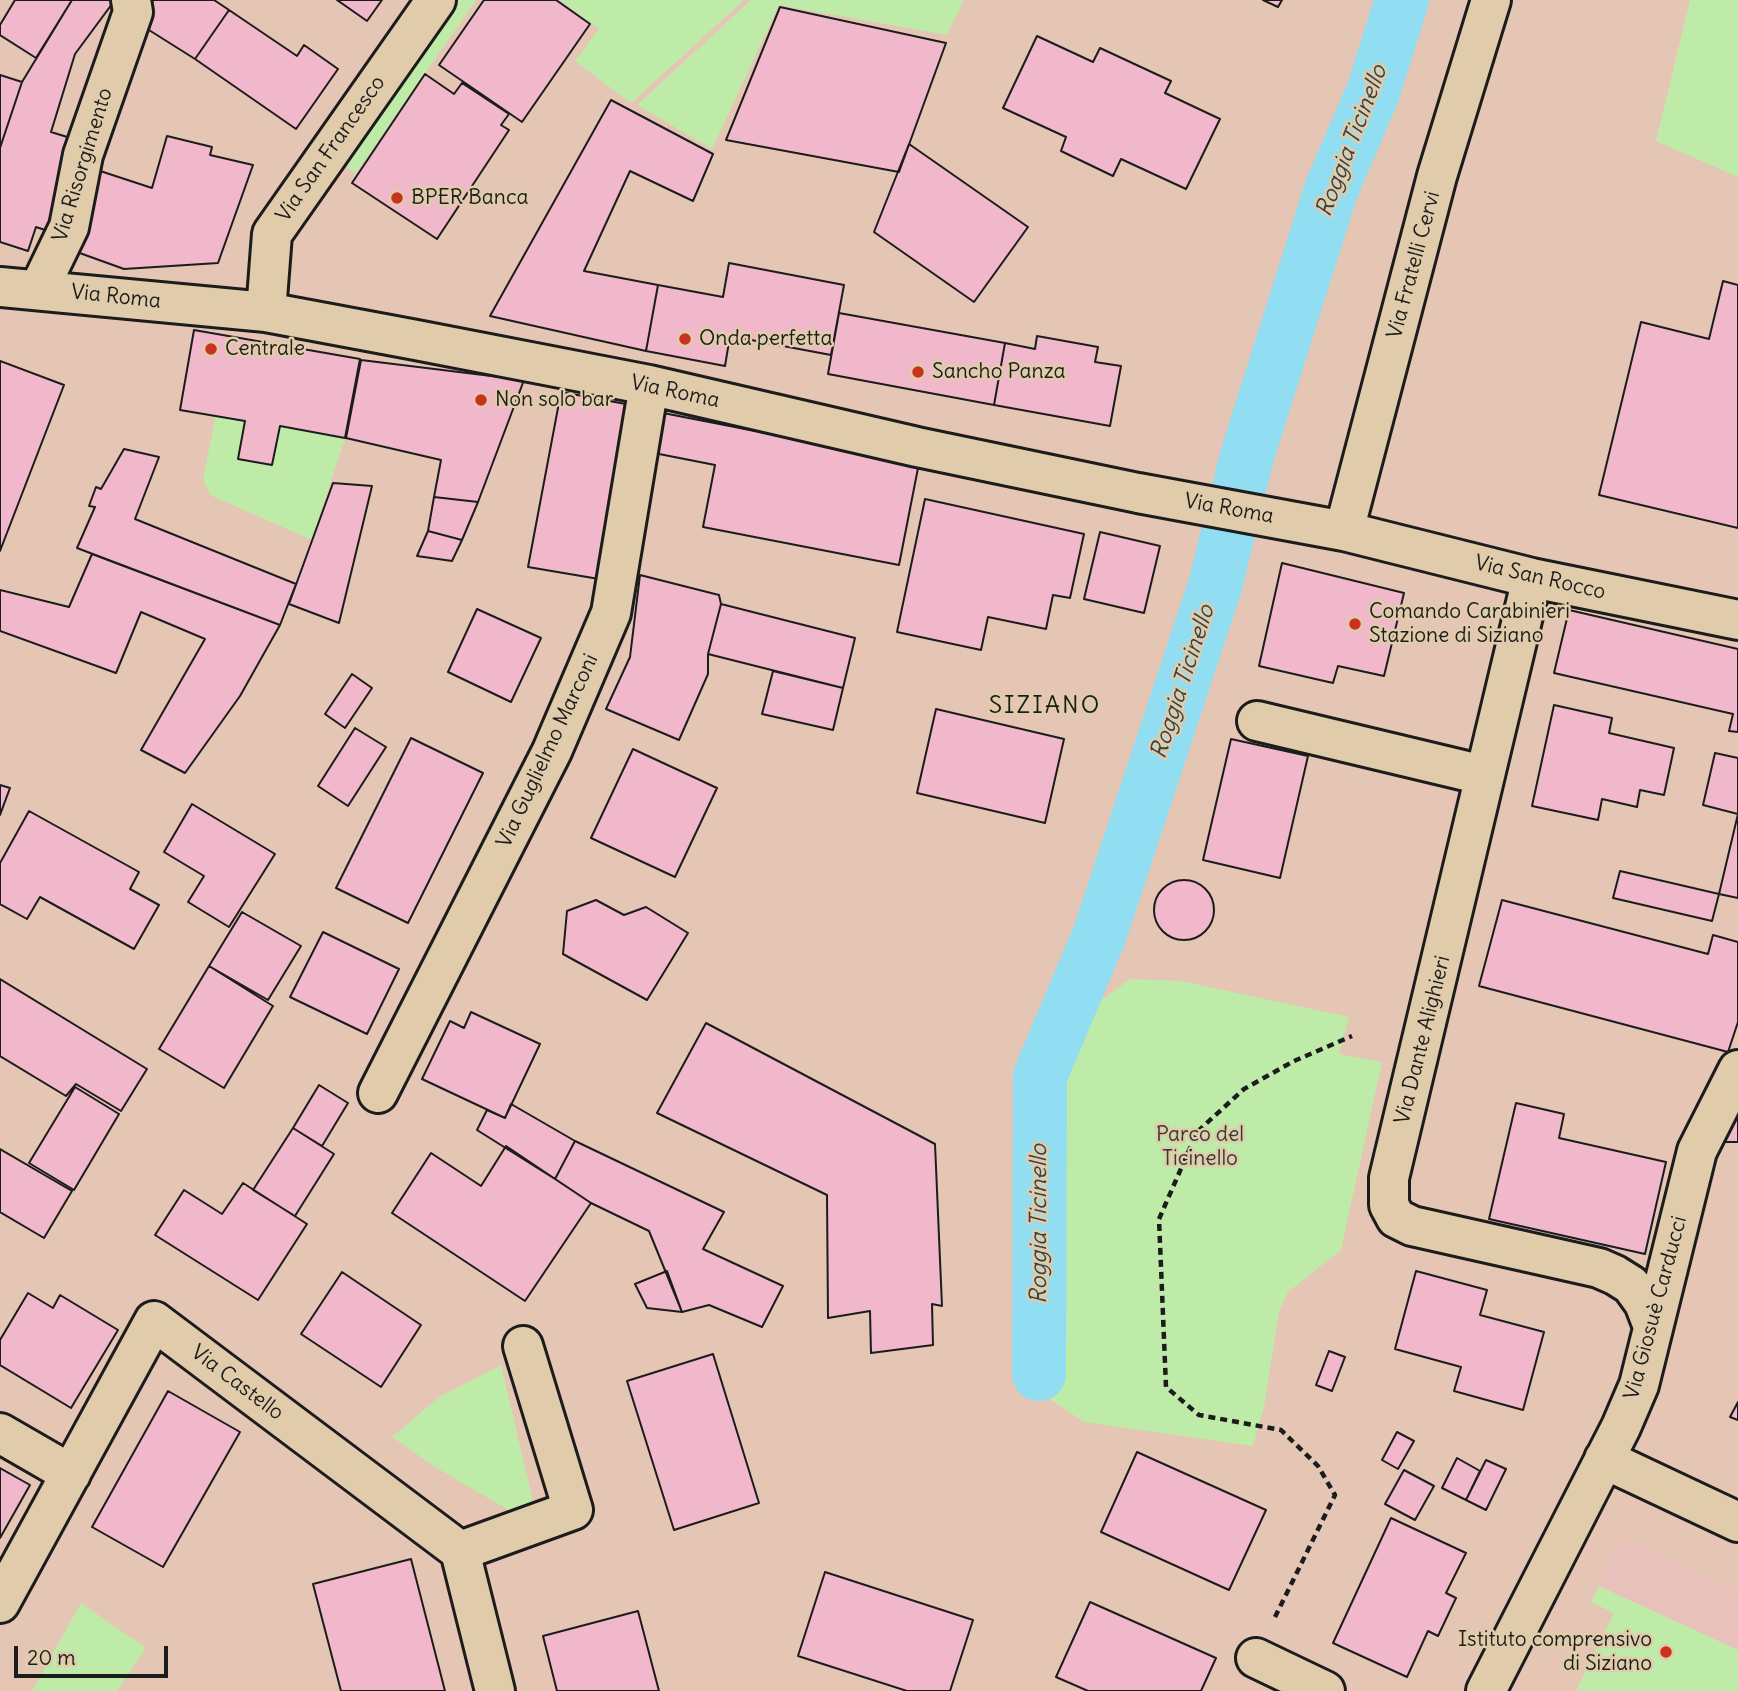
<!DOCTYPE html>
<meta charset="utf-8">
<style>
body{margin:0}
#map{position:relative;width:1738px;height:1691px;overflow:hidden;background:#e5c5b4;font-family:Delius,sans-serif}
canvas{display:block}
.scale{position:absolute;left:14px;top:1646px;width:154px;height:32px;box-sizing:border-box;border:4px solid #1c1c1c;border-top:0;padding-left:9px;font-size:21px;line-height:24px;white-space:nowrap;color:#1c1c1c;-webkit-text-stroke:5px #e0cbaa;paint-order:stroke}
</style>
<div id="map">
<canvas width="1738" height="1691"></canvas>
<div class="scale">20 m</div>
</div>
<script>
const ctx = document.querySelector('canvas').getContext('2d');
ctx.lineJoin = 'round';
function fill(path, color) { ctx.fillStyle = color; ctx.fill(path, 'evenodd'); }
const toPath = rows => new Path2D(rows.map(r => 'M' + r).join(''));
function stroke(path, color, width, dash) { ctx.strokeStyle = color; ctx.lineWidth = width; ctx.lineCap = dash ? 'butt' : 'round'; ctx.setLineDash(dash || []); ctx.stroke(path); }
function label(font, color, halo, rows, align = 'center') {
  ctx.font = font + ' Delius,sans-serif'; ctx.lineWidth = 5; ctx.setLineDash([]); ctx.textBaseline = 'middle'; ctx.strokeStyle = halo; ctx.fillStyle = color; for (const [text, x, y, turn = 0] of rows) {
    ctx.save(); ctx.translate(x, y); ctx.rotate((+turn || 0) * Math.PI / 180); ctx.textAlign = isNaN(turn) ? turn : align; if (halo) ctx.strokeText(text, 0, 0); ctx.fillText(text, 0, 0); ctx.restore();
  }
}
fill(toPath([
 [1623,1537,1738,1592,1738,1691,1576,1691,1614,1613,1591,1602]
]), '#e9c1bb');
fill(toPath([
 [440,0,476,0,356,173,332,157],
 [560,0,744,0,631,103,575,61,599,29],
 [751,0,964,0,947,35,779,5,712,149,637,105],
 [1690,0,1738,0,1738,177,1656,141],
 [216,415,245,421,238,459,272,465,280,426,345,438,312,540,210,495,203,479],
 [1130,979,1181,981,1349,1017,1339,1054,1382,1062,1341,1250,1288,1292,1279,1312,1264,1407,1253,1446,1084,1422,1051,1400,1050,1267,1038,1128,1057,1072,1092,1007],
 [501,1365,533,1501,512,1512,435,1467,392,1437,439,1397],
 [1599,1586,1738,1650,1738,1691,1576,1691,1614,1613,1591,1602],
 [81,1603,146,1648,117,1691,32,1691]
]), '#bfeba9');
stroke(toPath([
 [1039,1374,1040,1076,1099,936,1215,586,1247,456,1331,190,1373,92,1402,0]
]), '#91ddf1', 54);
const building = toPath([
 [15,0,72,0,36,58,0,35,0,25,15,0],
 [72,0,115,0,75,54,51,132,77,140,48,231,36,227,28,251,0,242,0,148,22,82,72,0],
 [153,0,214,0,229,10,195,59,141,25,153,0],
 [337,0,382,0,367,21,337,0],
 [484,0,556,0,590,24,522,122,439,65,484,0],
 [1263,0,1282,0,1278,7,1263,0],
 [780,7,946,43,899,172,726,140,780,7],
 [229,10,297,56,304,45,338,69,296,129,195,59,229,10],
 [1037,36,1093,62,1100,48,1171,81,1165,93,1220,119,1186,189,1121,159,1113,176,1061,151,1066,137,1003,108,1037,36],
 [425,74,454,94,462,83,509,114,501,125,509,130,437,239,352,183,425,74],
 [0,75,22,82,0,148,0,75],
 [611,100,713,154,693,201,630,171,584,271,658,285,646,351,490,316,611,100],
 [167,136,212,147,210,155,253,165,218,263,124,269,63,247,88,167,152,188,167,136],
 [909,144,1028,227,974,302,874,232,909,144],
 [729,263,844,285,831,355,730,336,725,366,646,351,658,285,723,297,729,263],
 [1723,281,1738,285,1738,528,1599,495,1641,322,1709,339,1723,281],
 [839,313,1005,343,994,405,828,374,839,313],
 [194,330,360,359,345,438,280,426,272,465,238,459,245,421,180,410,194,330],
 [1037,336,1098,347,1095,362,1121,366,1110,426,994,405,1005,343,1035,349,1037,336],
 [361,360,524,380,478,502,434,497,441,460,346,438,361,360],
 [0,361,64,385,0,551,0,361],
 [561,392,631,405,599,579,528,567,561,392],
 [658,412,919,463,899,565,703,527,715,465,649,452,658,412],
 [124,449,159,457,135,519,296,584,280,625,77,548,95,507,89,506,96,487,101,489,124,449],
 [333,483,372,486,339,623,289,604,333,483],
 [434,497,478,502,462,540,428,531,434,497],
 [925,499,1084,534,1070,598,1053,595,1046,629,988,617,981,650,897,632,925,499],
 [428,531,462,540,452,561,417,556,428,531],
 [1100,532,1160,546,1144,613,1084,599,1100,532],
 [92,554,280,625,240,696,185,773,141,750,205,639,141,612,116,673,0,631,0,590,69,607,92,554],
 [1282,563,1404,593,1384,676,1338,666,1333,683,1259,666,1282,563],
 [640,575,719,595,721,604,708,654,708,674,679,740,606,709,630,657,640,575],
 [721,604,855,638,843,688,708,654,721,604],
 [477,609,541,638,511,702,448,672,477,609],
 [1569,610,1738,649,1738,732,1729,731,1733,714,1554,673,1569,610],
 [773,671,843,688,833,730,762,714,773,671],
 [352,674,372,688,345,728,325,714,352,674],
 [1554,705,1612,718,1609,733,1674,748,1664,795,1640,790,1637,807,1602,799,1598,820,1532,806,1554,705],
 [936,709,1064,739,1045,823,917,793,936,709],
 [355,728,386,747,348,806,318,786,355,728],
 [411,738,483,773,408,923,336,888,411,738],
 [1231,739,1308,756,1280,878,1203,860,1231,739],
 [633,749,717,788,675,877,591,838,633,749],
 [1715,753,1738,758,1738,814,1703,805,1715,753],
 [0,785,10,788,0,815,0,785],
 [192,804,275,854,229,927,188,902,204,876,164,852,192,804],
 [29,811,139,872,130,889,159,905,134,949,40,897,27,919,0,904,0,863,29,811],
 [1738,814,1738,898,1719,894,1738,814],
 [1620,871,1719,894,1712,921,1613,898,1620,871],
 '1154 910a30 30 0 1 1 60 0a30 30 0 1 1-60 0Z',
 [596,900,624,915,646,907,688,933,647,1000,563,954,567,911,596,900],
 [1502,900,1708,954,1713,935,1738,942,1738,1022,1728,1052,1479,986,1502,900],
 [242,912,301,946,268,1000,209,966,242,912],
 [323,932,399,969,367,1034,290,997,323,932],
 [209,966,273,1006,224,1088,159,1049,209,966],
 [0,979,147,1069,121,1111,76,1084,66,1096,0,1056,0,979],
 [471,1012,540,1044,505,1118,422,1079,450,1021,464,1028,471,1012],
 [706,1023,935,1144,942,1306,932,1304,933,1345,871,1353,870,1311,828,1318,827,1195,657,1113,706,1023],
 [319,1085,348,1103,322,1146,293,1128,319,1085],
 [75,1087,119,1114,74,1190,29,1163,75,1087],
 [1516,1103,1564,1114,1559,1138,1666,1162,1645,1254,1489,1219,1516,1103],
 [511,1104,575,1141,555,1179,477,1130,487,1110,505,1118,511,1104],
 [1738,1115,1738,1142,1723,1142,1738,1115],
 [293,1128,334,1154,295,1216,253,1190,293,1128],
 [575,1141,724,1212,703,1249,783,1286,762,1327,709,1305,682,1312,649,1231,591,1203,555,1179,575,1141],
 [506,1146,591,1203,525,1301,392,1213,431,1153,481,1186,506,1146],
 [0,1149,72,1191,44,1238,0,1212,0,1149],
 [243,1183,307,1224,258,1300,155,1235,184,1190,222,1214,243,1183],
 [667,1271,682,1312,647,1308,635,1284,667,1271],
 [1416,1271,1487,1290,1480,1315,1544,1332,1523,1410,1454,1391,1461,1367,1395,1349,1416,1271],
 [342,1272,421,1325,381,1387,301,1334,342,1272],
 [28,1293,53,1308,60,1295,118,1330,71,1408,0,1365,0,1340,28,1293],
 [1329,1351,1345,1357,1332,1391,1316,1385,1329,1351],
 [713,1354,759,1503,674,1530,627,1381,713,1354],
 [168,1391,240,1432,163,1567,92,1527,168,1391],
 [1738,1402,1738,1420,1730,1417,1738,1402],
 [1397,1432,1414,1441,1398,1469,1382,1460,1397,1432],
 [1137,1452,1266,1510,1229,1590,1101,1532,1137,1452],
 [1457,1458,1480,1471,1466,1500,1442,1488,1457,1458],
 [1486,1460,1506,1469,1486,1510,1466,1500,1486,1460],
 [0,1468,30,1485,0,1538,0,1468],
 [1404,1470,1434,1486,1415,1520,1385,1504,1404,1470],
 [1391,1518,1466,1553,1446,1593,1456,1598,1438,1636,1428,1631,1407,1677,1333,1643,1391,1518],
 [411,1559,445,1691,341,1691,313,1584,411,1559],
 [825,1572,973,1620,950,1691,907,1691,798,1656,825,1572],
 [1090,1602,1216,1658,1201,1691,1088,1691,1056,1677,1090,1602],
 [638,1611,659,1691,557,1691,543,1636,638,1611]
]);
fill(building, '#f1b8cc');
stroke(building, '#1c1c1c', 2);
const minor = toPath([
 [0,287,266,312,416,340,649,385,917,447,1138,493,1344,531,1532,578,1738,620],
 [39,289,69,227,83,155,133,12,131,0],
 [266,312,272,234,436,0],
 [1344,531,1437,176,1491,0],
 [1532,578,1389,1178,1389,1205,1396,1218,1412,1226,1599,1268,1615,1275,1631,1285,1644,1303,1652,1324],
 [1257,721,1483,775],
 [378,1093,552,751,611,613,649,385],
 [0,1433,71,1474],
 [1604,1459,1738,1522],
 [460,1551,573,1510,523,1346],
 [0,1603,154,1321,460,1551,495,1691],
 [1256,1658,1325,1691],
 [1486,1691,1621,1427,1639,1385,1697,1151,1738,1070]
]);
stroke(minor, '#1c1c1c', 44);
stroke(toPath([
 [1275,1617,1335,1495,1318,1466,1281,1430,1199,1415,1166,1387,1159,1219,1197,1132,1244,1089,1294,1061,1352,1036]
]), '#1c1c1c', 4.5, [7, 5]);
stroke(minor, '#e0cbaa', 38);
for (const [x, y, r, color] of [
 [397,198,7,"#c8321e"],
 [685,339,7,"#c8321e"],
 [211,349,7,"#c8321e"],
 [918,372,7,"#c8321e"],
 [481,400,7,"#c8321e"],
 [1355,624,7,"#c8321e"],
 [1666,1652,7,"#c8321e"]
]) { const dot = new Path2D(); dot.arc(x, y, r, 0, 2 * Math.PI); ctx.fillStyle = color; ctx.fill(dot); stroke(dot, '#e0cbaa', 2.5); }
label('21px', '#1c1c1c', '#e0cbaa', [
 ["Via San Francesco",331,149,-55],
 ["Via Risorgimento",83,165,-73],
 ["Via Fratelli Cervi",1414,265,-75],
 ["Via Roma",116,297,6],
 ["Via Roma",675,392,12],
 ["Via Roma",1229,509,10],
 ["Via San Rocco",1540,578,13],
 ["Via Guglielmo Marconi",548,751,-65],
 ["Via Dante Alighieri",1423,1040,-76],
 ["Via Giosuè Carducci",1656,1308,-75],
 ["Via Castello",237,1383,37]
]);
label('21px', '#1c1c1c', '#e0cbaa', [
 ["BPER Banca",411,198],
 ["Onda perfetta",699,339],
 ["Centrale",225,349],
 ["Sancho Panza",932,372],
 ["Non solo bar",495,400],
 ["Comando Carabinieri",1369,612],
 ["Stazione di Siziano",1369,636],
 ["Istituto comprensivo",1652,1640,"right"],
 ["di Siziano",1652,1664,"right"]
], 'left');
label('21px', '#343b31', '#e0cbaa', [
 ["Parco del",1200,1135],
 ["Ticinello",1200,1159]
]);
label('italic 23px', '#334347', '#e0cbaa', [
 ["Roggia Ticinello",1352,141,-69],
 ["Roggia Ticinello",1183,682,-72],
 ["Roggia Ticinello",1039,1224,-90]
]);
ctx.letterSpacing = '2px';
label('24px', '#1c1c1c', '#e0cbaa', [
 ["SIZIANO",1045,706]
]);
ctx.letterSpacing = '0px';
</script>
